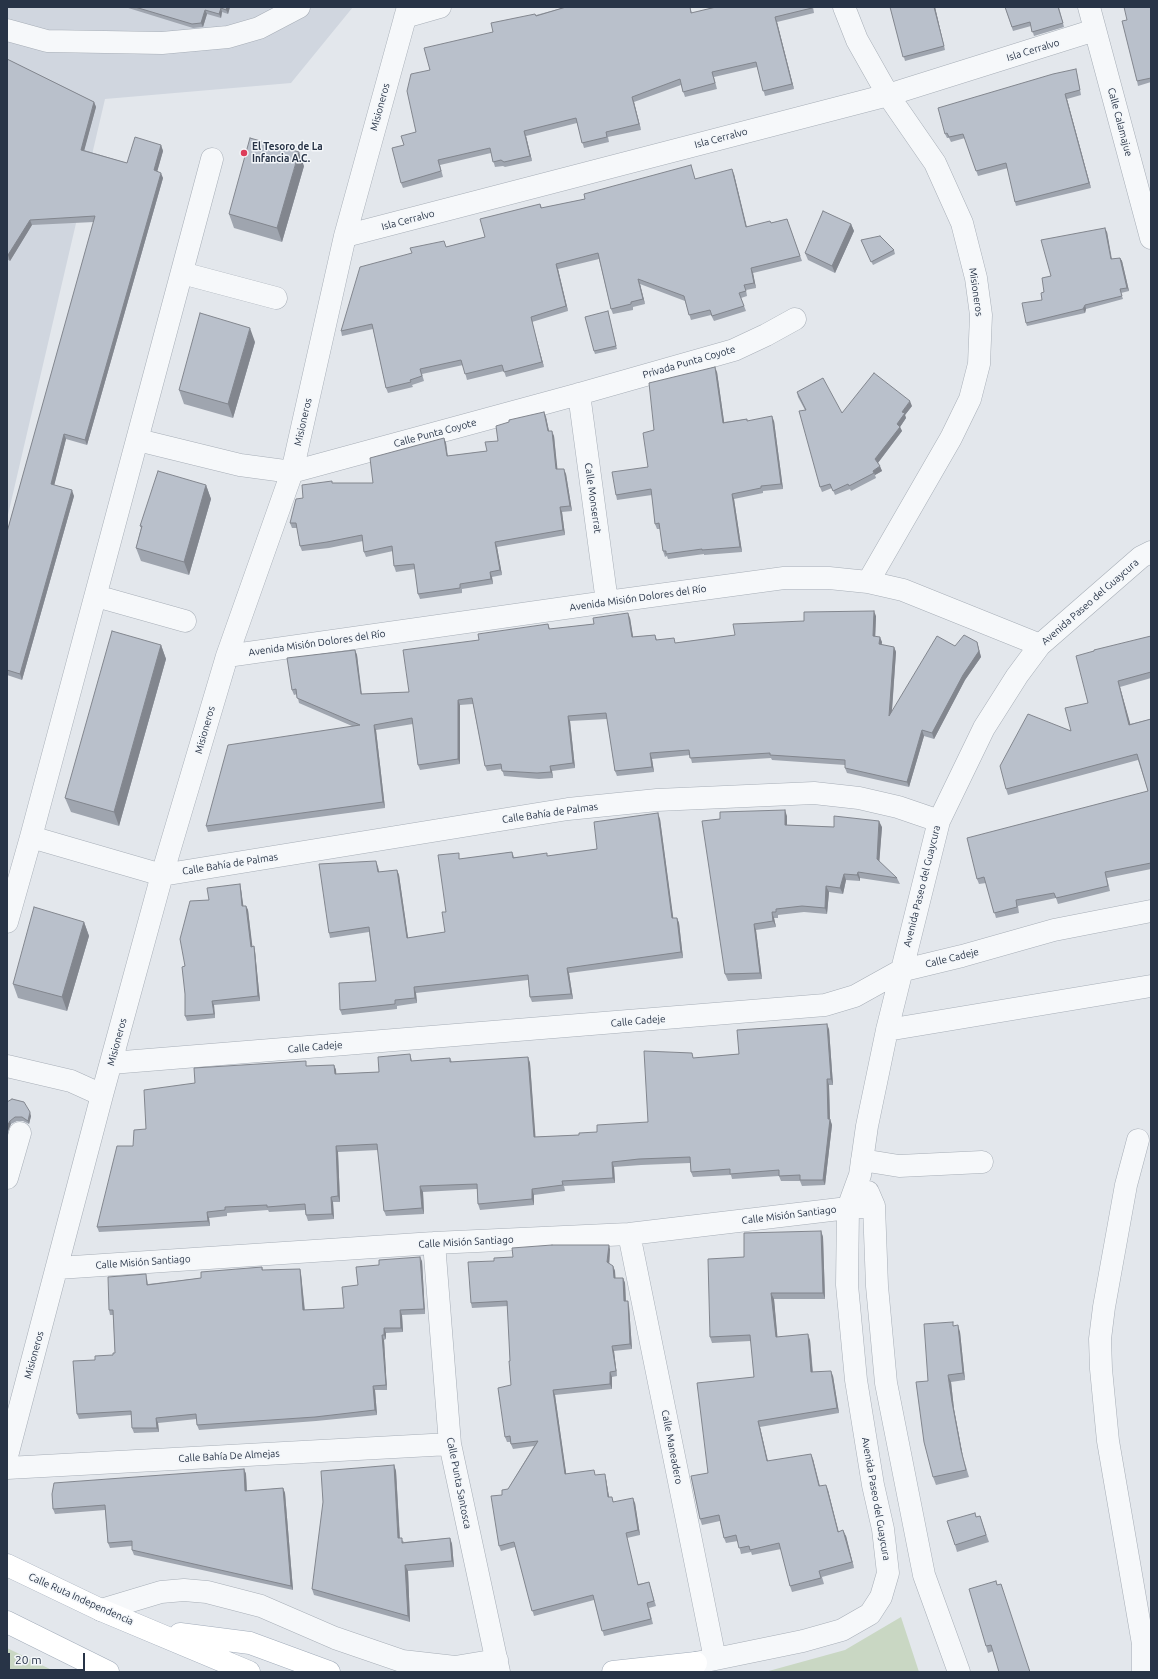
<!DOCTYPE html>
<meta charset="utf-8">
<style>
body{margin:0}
#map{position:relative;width:1158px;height:1679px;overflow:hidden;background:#e3e7ec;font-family:Ubuntu,sans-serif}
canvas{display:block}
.frame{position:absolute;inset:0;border:8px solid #283447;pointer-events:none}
.scale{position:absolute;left:8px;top:1653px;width:77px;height:18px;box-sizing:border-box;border:2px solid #283447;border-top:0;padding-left:5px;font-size:12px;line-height:14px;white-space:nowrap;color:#283447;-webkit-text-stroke:3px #f3f6f9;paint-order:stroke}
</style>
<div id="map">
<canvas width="1158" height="1679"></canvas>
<div class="frame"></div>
<div class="scale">20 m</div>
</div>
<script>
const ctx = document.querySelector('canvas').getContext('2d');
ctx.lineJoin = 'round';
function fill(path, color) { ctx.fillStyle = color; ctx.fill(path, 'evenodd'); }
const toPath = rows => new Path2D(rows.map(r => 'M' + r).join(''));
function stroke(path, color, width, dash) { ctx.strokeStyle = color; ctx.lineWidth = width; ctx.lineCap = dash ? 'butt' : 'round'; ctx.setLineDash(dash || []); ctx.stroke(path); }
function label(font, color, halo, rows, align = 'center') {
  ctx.font = font + ' Ubuntu,sans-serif'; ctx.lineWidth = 3; ctx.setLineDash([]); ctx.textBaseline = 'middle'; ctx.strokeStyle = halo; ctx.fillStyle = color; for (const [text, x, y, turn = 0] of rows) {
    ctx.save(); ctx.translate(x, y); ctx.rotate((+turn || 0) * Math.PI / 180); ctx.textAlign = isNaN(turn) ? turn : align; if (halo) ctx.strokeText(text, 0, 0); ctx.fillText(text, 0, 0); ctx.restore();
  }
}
fill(toPath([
 [7,7,353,7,291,83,105,99,7,519]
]), '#d0d6df');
fill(toPath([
 [901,1617,919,1672,765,1672,845,1650],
 [7,1648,56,1672,7,1672]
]), '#c9d7c3');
const minor = toPath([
 [844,7,857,40,888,95,935,163,962,223,976,278,981,315,979,364,970,399,951,438,868,582],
 [1089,7,1151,238],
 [405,17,440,7],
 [7,30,47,41,162,43,228,37,259,28,299,7],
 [345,236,888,95,1095,30],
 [182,273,276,298],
 [579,394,607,602],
 [138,440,240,465,292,472,579,394,734,350,766,335,795,319],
 [96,596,185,621],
 [227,656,607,602,784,578,829,578,868,582,903,590,1040,645],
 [31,837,162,875,568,809,657,800,814,793,859,798,898,807,939,821],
 [7,922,31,837,212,159],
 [887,1030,1151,986],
 [111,1063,825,1005,855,996,900,971,962,956,1054,930,1151,911],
 [7,1066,71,1081,102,1095],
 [1138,1140,1126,1185,1104,1307,1100,1339,1101,1369,1108,1441,1143,1644,1143,1672],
 [862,1160,899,1166,982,1162],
 [7,1178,20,1133],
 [868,1192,874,1206,877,1286,886,1383,924,1575,959,1672],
 [629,1234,715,1659],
 [434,1243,450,1444,499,1672],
 [58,1268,434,1243,629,1234,848,1208,874,1206],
 [7,1456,102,1095,162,875,227,656,292,472,345,236,408,7],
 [7,1468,450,1444],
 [101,1610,161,1592,184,1590,207,1592,261,1606,335,1638,402,1661,455,1667,497,1660],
 [678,1670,696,1663,803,1641,842,1630,870,1614,881,1597,888,1573,883,1529,873,1485,856,1380,847,1285,848,1208,860,1175,867,1126,887,1030,939,821,984,728,1017,676,1040,645,1141,557,1151,552]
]);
const major = toPath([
 [7,1565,101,1610,249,1672],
 [7,1622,108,1672],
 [180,1634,250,1643,329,1672],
 [613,1672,696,1663]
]);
stroke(minor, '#a7aeb7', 23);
stroke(major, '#a1abb9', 23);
stroke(minor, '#f6f8fa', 22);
stroke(major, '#fff', 22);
fill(toPath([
 [125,7,230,7,228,14,222,12,221,18,207,14,203,27,193,28],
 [566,7,690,7,692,13,716,7,813,7,814,13,777,22,794,89,765,96,757,67,714,77,717,89,685,97,681,85,634,102,641,130,608,137,609,142,584,148,577,123,526,136,532,161,505,167,503,166,495,167,491,153,440,165,443,177,403,188,401,183,404,145,416,132,430,70,493,32,536,15],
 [890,7,935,7,945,50,905,61],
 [1005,7,1059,7,1064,27,1034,36,1031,26,1013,31],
 [1151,7,1151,82,1138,86,1137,81,1127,20],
 [7,59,94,102,96,107,84,150,127,163,161,145,163,151,157,171,163,178,87,445,66,439,54,485,74,496,22,680,7,675,7,532,94,222,32,225,10,261,7,259],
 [1077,73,1081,95,1067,99,1091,188,1016,206,1015,202,1008,168,978,176,965,138,951,142,949,138,947,138,945,134],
 [691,165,695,179,734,174,747,227,771,223,787,219,802,261,753,273,756,288,746,290,747,296,741,298,746,311,714,321,711,315,691,320,685,301,640,284,645,304,633,307,633,310,613,314,611,309,599,259,558,269,568,311,532,322,544,367,506,377,504,371,467,380,463,365,422,374,424,381,412,385,413,387,388,393,386,388,373,329,342,336,341,331,446,247,485,237,540,204,542,208,585,199],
 [304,166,282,242,234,228,229,214],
 [851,224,854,231,835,273,808,260,805,253],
 [1107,232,1112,259,1120,258,1122,261,1129,291,1121,293,1123,299,1086,309,1085,313,1027,326,1026,323,1042,300,1044,292,1051,276],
 [861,240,894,250,895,254,873,265],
 [609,315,617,349,595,354,594,351],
 [255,342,233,418,184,404,179,390],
 [717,372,724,422,747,419,747,421,774,421,783,489,763,491,763,493,734,499,742,552,704,555,704,554,668,559,667,556,665,557,663,551,660,529,657,529,655,524,652,495,617,500,616,495,648,467,654,430],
 [797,392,842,413,912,406,905,415,906,418,900,427,902,431,878,463,882,471,875,475,876,478,851,491,850,489,835,495,832,488,822,492,820,487,805,410,798,397],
 [544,412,546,417,549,431,554,436,557,469,566,474,572,511,562,512,565,535,497,547,502,575,492,577,493,584,462,589,462,593,420,599,418,594,415,569,396,572,394,566,393,551,366,557,364,552,363,541,329,548,302,551,300,546,297,528,292,528,290,523,303,498,332,481,332,483,373,483,444,438,446,443,448,456,487,451,498,441],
 [206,485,211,499,189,575,141,561,136,548,141,528,140,526],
 [876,616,875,637,882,642,881,645,894,647,896,652,892,712,955,646,977,642,981,657,965,680,934,739,924,736,909,787,847,773,845,768,845,765,772,760,771,758,692,763,690,755,652,759,654,772,617,776,615,771,607,719,570,721,575,768,552,771,553,778,539,779,504,776,502,769,487,771,485,766,473,704,460,705,460,764,420,770,418,765,413,724,376,730,385,808,208,832,206,826,352,726,299,703,297,694,294,695,292,690,355,650,357,655,362,694,409,692,479,640,548,624,550,629,594,624,630,618,633,637,655,635,657,640,676,643,735,635,804,621],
 [1151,636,1151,678,1120,687,1130,724,1151,719,1151,869,1107,878,1110,891,1058,904,1056,898,1018,906,1019,913,996,918,986,883,979,884,977,879,1148,791,1138,760,1008,795,1006,789,1071,731],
 [161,645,166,659,119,826,71,812,65,798],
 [787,816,787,825,834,827,882,827,879,862,897,878,900,884,860,878,860,881,846,880,843,894,829,892,827,914,804,912,778,915,778,918,774,918,776,927,756,930,762,979,728,981,725,974,720,819],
 [660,819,673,918,677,918,679,923,683,958,569,973,573,999,532,1002,530,997,528,980,416,993,417,1003,397,1006,397,1009,342,1015,340,1010,376,981,369,932,330,938,329,933,378,867,379,872,397,870,399,875,408,938,445,932,446,912,461,859,512,852,514,857,548,856,597,849],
 [240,884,241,889,243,906,246,906,248,910,252,947,254,946,255,951,260,1001,214,1005,215,1018,187,1021,185,1016,209,900],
 [84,922,89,936,67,1011,18,998,13,984],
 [829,1029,833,1085,829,1085,830,1119,832,1125,825,1185,802,1186,800,1181,781,1181,779,1176,732,1179,731,1175,693,1177,691,1172,690,1163,641,1165,614,1167,615,1183,564,1186,565,1191,534,1195,534,1205,480,1210,478,1204,477,1189,423,1192,424,1214,386,1216,384,1211,378,1150,338,1152,340,1202,333,1202,334,1219,308,1221,306,1215,305,1210,269,1212,268,1210,227,1213,227,1216,209,1218,210,1226,99,1232,97,1227,133,1146,146,1129,195,1083,307,1066,334,1065,336,1070,336,1074,379,1072,410,1054,412,1061,450,1058,452,1062,528,1057,530,1063,535,1137,579,1135,597,1132,648,1122,694,1058,739,1054],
 [7,1102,31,1116,29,1124,23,1121,17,1121,11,1124,8,1131,7,1129],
 [821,1231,823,1237,825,1299,774,1299,777,1337,810,1340,813,1372,833,1376,839,1413,760,1427,768,1461,813,1459,820,1486,828,1490,838,1531,846,1536,854,1568,822,1577,824,1584,792,1592,790,1586,781,1549,752,1555,751,1552,741,1554,738,1541,726,1543,724,1538,720,1521,702,1525,700,1519,708,1473,754,1377,751,1341,712,1343,710,1337,744,1257],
 [610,1249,609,1264,613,1266,615,1271,615,1278,623,1278,625,1283,626,1301,629,1306,632,1349,614,1351,617,1376,612,1377,612,1389,555,1395,566,1474,596,1475,606,1479,609,1497,614,1502,635,1503,640,1535,627,1538,638,1584,649,1582,656,1606,649,1608,653,1624,604,1636,594,1600,534,1616,515,1547,501,1551,499,1546,502,1495,508,1489,534,1446,513,1449,510,1442,507,1442,505,1437,511,1385,508,1306,472,1308,471,1303,494,1261,513,1257],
 [422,1261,425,1314,402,1315,403,1332,386,1333,386,1339,384,1340,387,1390,375,1390,377,1415,316,1421,199,1430,197,1425,197,1419,158,1423,159,1432,134,1433,132,1428,131,1415,79,1419,77,1414,95,1360,113,1355,115,1353,113,1315,110,1315,109,1310,147,1279,148,1284,201,1278,262,1267,263,1270,300,1269,301,1274,305,1310,344,1308,358,1285],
 [954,1326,960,1332,965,1380,951,1382,954,1409,963,1457,969,1477,936,1485,933,1477,928,1381],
 [394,1465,396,1471,400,1538,404,1542,450,1538,452,1544,454,1567,408,1571,410,1622,314,1595,312,1589],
 [244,1469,246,1474,247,1491,283,1488,285,1493,293,1590,134,1555,132,1550,132,1546,110,1548,108,1543,105,1510,55,1514,53,1509],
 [980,1516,989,1542,957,1552,955,1545],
 [996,1581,993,1651,988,1653,986,1646]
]), '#9fa5af');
fill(toPath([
 [227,7,230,7,228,14,226,10],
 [934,7,935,7,945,50,944,46],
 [221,8,222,12,221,18,219,14],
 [205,10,207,14,203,27,201,23],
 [775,17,777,22,794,89,792,84],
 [1065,94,1067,99,1091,188,1089,183],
 [632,97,634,102,641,130,639,124],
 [94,102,96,107,83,155,81,150],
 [524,131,526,136,532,161,530,156],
 [161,145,163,151,156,176,154,170],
 [299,152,304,166,282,242,277,228],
 [732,169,734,174,748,233,746,227],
 [161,173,163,178,87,445,85,440],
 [30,220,32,225,10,261,8,255],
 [851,224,854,231,835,273,832,266],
 [1105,228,1107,232,1112,262,1111,259],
 [1120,258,1122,261,1129,291,1127,288],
 [556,264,558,269,568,311,566,306],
 [751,268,753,273,756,288,754,283],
 [638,279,640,284,645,304,643,299],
 [1085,305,1086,309,1085,313,1083,309],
 [531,317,532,322,544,367,542,362],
 [250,328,255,342,233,418,228,404],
 [715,367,717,372,725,428,723,423],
 [910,401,912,406,905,415,906,418,900,427,902,431,877,464,875,459,897,424,902,412],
 [544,412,546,417,550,436,548,431],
 [772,416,774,421,783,489,781,484],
 [552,431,554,436,558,474,556,469],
 [64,434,66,439,53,490,51,484],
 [444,438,446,443,448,461,447,456],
 [880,466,882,471,875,475,873,471],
 [564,469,566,474,572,511,570,506],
 [206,485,211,499,189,575,184,562],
 [72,490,74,496,22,680,20,674],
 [732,494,734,499,742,552,740,547],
 [560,507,562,512,565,535,563,530],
 [495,542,497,547,502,575,500,570],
 [490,572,492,577,493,584,491,579],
 [874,611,876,616,875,642,873,636],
 [628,613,630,618,634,642,632,637],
 [880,637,882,642,881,650,879,644],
 [977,642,981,657,965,680,934,739,932,733],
 [161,645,166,659,119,826,114,812],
 [894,647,896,652,891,722,889,716],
 [355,650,357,655,362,699,361,694],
 [1118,681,1120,687,1132,730,1129,725],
 [458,700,460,705,460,764,458,759],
 [568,716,570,721,575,768,573,763],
 [374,725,376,730,385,808,383,802],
 [922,730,924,736,909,787,907,782],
 [650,753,652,759,654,772,652,767],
 [550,766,552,771,553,778,551,772],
 [785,810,787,816,787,831,785,825],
 [658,813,660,819,674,923,672,918],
 [879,821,882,827,879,866,877,859],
 [376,861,378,867,380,877,378,872],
 [397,870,399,875,409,944,407,938],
 [858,872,860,878,860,881,857,875],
 [844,874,846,880,843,894,840,888],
 [240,884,241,889,244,910,242,906],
 [826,886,829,892,827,914,825,908],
 [246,906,248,910,253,951,251,947],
 [772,912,774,918,776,927,773,921],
 [677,918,679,923,683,958,681,952],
 [84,922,89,936,67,1011,62,997],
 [754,924,756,930,762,979,760,973],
 [254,946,255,951,260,1001,258,996],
 [567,968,569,973,573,999,571,994],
 [414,987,416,993,417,1003,415,998],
 [212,1001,214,1005,215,1018,214,1014],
 [827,1024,829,1029,833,1085,831,1079],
 [528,1057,530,1063,536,1143,534,1137],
 [334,1065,336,1070,337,1080,335,1074],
 [827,1079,829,1085,830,1122,830,1119,832,1125,825,1185,823,1180,828,1119],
 [30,1112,31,1116,29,1124,28,1121],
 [10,1121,11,1124,8,1131,7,1126],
 [336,1146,338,1152,340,1202,338,1196],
 [612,1162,614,1167,615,1183,613,1178],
 [420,1186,423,1192,424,1214,422,1208],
 [532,1189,534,1195,534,1205,532,1199],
 [331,1197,333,1202,334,1219,332,1214],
 [207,1212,209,1218,210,1226,208,1221],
 [821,1231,823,1237,825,1299,823,1293],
 [609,1245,610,1249,609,1267,607,1262],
 [420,1257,422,1261,425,1314,424,1309],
 [613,1266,615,1271,616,1283,614,1278],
 [300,1269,301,1274,305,1315,303,1310],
 [623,1278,625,1283,626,1306,624,1301],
 [771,1293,774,1299,778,1342,776,1337],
 [628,1301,629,1306,632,1349,630,1344],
 [400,1310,402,1315,403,1332,401,1328],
 [958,1325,960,1332,965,1380,963,1373],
 [384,1328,386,1333,386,1339,384,1335],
 [808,1334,810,1340,813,1378,811,1372],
 [382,1335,384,1340,387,1390,386,1385],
 [612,1346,614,1351,617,1376,616,1371],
 [831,1371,833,1376,839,1413,837,1408],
 [610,1372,612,1377,612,1389,610,1384],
 [948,1375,951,1382,954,1409,963,1457,969,1477,961,1450,952,1402],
 [373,1386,375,1390,377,1415,375,1410],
 [553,1390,555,1395,567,1479,565,1474],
 [156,1418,158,1423,159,1432,157,1428],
 [758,1421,760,1427,769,1467,767,1461],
 [811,1454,813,1459,821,1492,819,1486],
 [394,1465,396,1471,400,1544,398,1538],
 [244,1469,246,1474,247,1496,245,1491],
 [605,1474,606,1479,610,1502,608,1497],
 [826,1485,828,1490,840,1537,838,1532],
 [283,1488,285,1493,293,1590,291,1586],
 [633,1498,635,1503,640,1535,638,1530],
 [843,1530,846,1536,854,1568,852,1562],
 [450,1538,452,1544,454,1567,452,1561],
 [405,1565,408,1571,410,1622,408,1616]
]), '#82868e');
const building = toPath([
 [135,7,227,7,226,10,221,8,219,14,205,10,201,23,192,24,135,7],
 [566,7,690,7,691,13,716,7,812,7,812,8,775,17,792,84,763,91,756,62,712,72,715,83,683,92,680,79,632,97,639,124,606,132,607,137,582,143,576,118,524,131,530,156,504,162,501,160,493,162,490,148,438,160,441,171,401,183,392,148,404,145,401,136,416,132,407,91,411,74,430,70,424,48,493,32,491,23,535,14,536,16,566,7],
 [890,7,934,7,944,46,903,57,890,7],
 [1005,7,1058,7,1063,23,1032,32,1030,22,1012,27,1005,7],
 [1124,7,1151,7,1151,78,1137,81,1122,21,1127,20,1124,7],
 [7,59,94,102,81,150,127,163,135,137,161,145,154,170,161,173,85,440,64,434,51,484,72,490,20,674,7,670,7,532,95,216,30,220,8,255,7,255,7,59],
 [1076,69,1080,90,1065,94,1089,183,1015,202,1006,163,976,171,963,134,949,137,947,133,945,134,938,108,1053,74,1076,69],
 [250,138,299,152,277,228,229,214,250,138],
 [691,165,695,179,732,169,746,227,770,221,771,223,787,219,800,256,751,268,754,283,744,285,746,291,739,293,744,306,712,316,710,310,689,315,684,296,638,279,643,299,631,302,631,304,611,309,598,253,556,264,566,306,531,317,542,362,504,372,502,365,465,374,461,360,420,369,422,376,410,380,411,382,386,388,372,324,341,331,360,267,412,253,410,248,444,241,446,247,485,237,480,219,540,204,541,208,585,199,584,194,691,165],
 [823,211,851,224,832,266,805,253,823,211],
 [1105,228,1111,259,1120,258,1127,288,1120,289,1122,296,1085,305,1083,309,1026,323,1022,303,1042,300,1041,293,1044,292,1042,278,1051,276,1041,240,1105,228],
 [880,236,894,250,871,262,861,240,880,236],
 [608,311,616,346,594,351,585,317,608,311],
 [200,313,250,328,228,404,179,390,200,313],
 [715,367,723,423,747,419,747,421,772,416,781,484,761,486,761,488,732,494,740,547,702,550,702,549,666,554,666,551,663,551,659,523,655,524,651,489,616,495,612,472,648,467,643,433,654,430,649,383,715,367],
 [874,373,910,401,902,412,905,413,897,424,900,427,875,459,880,466,873,471,874,473,849,486,848,484,833,491,830,484,820,487,799,411,806,410,797,392,823,378,842,413,874,373],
 [544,412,548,431,552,431,556,469,564,469,570,506,560,507,563,530,495,542,500,570,490,572,491,579,460,584,460,588,418,594,414,564,394,566,392,546,364,552,362,535,327,542,300,546,296,523,290,523,296,499,303,498,302,485,332,481,332,483,373,483,370,458,444,438,447,456,487,451,485,442,498,441,496,426,509,422,509,420,544,412],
 [158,471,206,485,184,562,136,548,142,526,140,526,158,471],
 [874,611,873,636,880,637,879,644,894,647,889,716,937,636,955,646,964,635,977,642,979,651,963,675,932,733,922,730,907,782,845,768,845,760,770,755,770,753,690,758,689,750,650,753,652,767,615,771,606,713,568,716,573,763,550,766,551,772,537,773,502,771,501,764,485,766,472,698,458,700,458,759,418,765,412,718,374,725,383,802,206,826,228,745,360,725,297,698,296,689,292,690,287,658,355,650,361,694,409,692,403,650,479,640,478,634,548,624,549,629,594,624,593,618,628,613,632,637,655,635,656,640,674,638,675,643,735,635,733,624,804,621,804,612,874,611],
 [112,631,161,645,114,812,65,798,112,631],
 [1151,636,1151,672,1118,681,1129,725,1151,719,1151,863,1105,872,1108,886,1056,898,1054,893,1016,900,1017,907,994,913,984,877,977,879,967,838,1148,791,1137,754,1006,789,1000,766,1028,714,1071,731,1065,708,1088,703,1076,656,1094,651,1094,650,1151,636],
 [785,810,785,825,834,827,834,816,879,821,877,859,897,878,858,872,857,875,844,874,840,888,826,886,825,908,802,906,776,909,776,912,772,912,773,921,754,924,760,973,725,974,702,821,720,819,720,812,785,810],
 [658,813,672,918,677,918,681,952,567,968,571,994,530,997,528,975,414,987,415,998,395,1000,395,1004,340,1010,339,983,376,981,369,927,329,933,319,864,376,861,378,872,397,870,407,938,445,932,442,912,446,912,438,855,459,853,459,859,512,852,513,858,547,853,547,856,597,849,594,822,658,813],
 [240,884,242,906,246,906,251,947,254,946,258,996,212,1001,214,1014,185,1016,185,994,182,967,185,966,180,939,190,901,209,900,207,888,240,884],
 [34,907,84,922,62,997,13,984,34,907],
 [827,1024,831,1079,827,1079,828,1119,830,1119,823,1180,800,1180,800,1175,779,1176,779,1170,730,1174,730,1169,691,1172,690,1157,639,1159,612,1162,613,1178,562,1181,563,1185,532,1189,532,1199,478,1204,477,1184,420,1186,422,1208,384,1211,377,1144,336,1146,338,1196,331,1197,332,1214,306,1215,305,1204,267,1207,267,1205,225,1207,225,1210,207,1212,208,1221,97,1227,117,1146,133,1146,134,1130,146,1129,144,1090,195,1083,194,1068,306,1061,306,1066,334,1065,335,1074,379,1072,378,1057,410,1054,411,1061,450,1058,450,1062,528,1057,534,1137,579,1135,579,1133,597,1132,597,1125,648,1122,644,1051,692,1053,693,1058,739,1054,737,1030,827,1024],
 [12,1099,24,1102,30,1112,28,1121,22,1117,15,1117,10,1121,7,1126,7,1102,12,1099],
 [821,1231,823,1293,771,1293,776,1337,808,1334,811,1372,831,1371,837,1408,758,1421,767,1461,811,1454,819,1486,826,1485,838,1532,843,1530,852,1562,819,1571,821,1578,790,1586,779,1543,750,1550,749,1546,739,1548,736,1535,724,1538,719,1515,700,1519,691,1476,708,1473,697,1383,754,1377,750,1335,710,1337,708,1259,744,1257,744,1233,821,1231],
 [552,1245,609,1245,607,1262,613,1266,614,1278,623,1278,624,1301,628,1301,630,1344,612,1346,616,1371,610,1372,610,1384,553,1390,565,1474,594,1470,595,1475,605,1474,608,1497,612,1497,613,1502,633,1498,638,1530,626,1533,638,1585,649,1582,654,1601,647,1603,651,1619,602,1631,593,1595,532,1611,514,1542,499,1546,491,1496,502,1495,502,1490,508,1489,538,1441,511,1444,510,1436,505,1437,498,1388,511,1385,509,1361,510,1361,507,1301,471,1303,468,1262,494,1261,494,1258,513,1257,512,1248,552,1245],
 [420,1257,424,1309,400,1310,401,1328,384,1328,384,1335,382,1335,386,1385,373,1386,375,1410,315,1417,197,1425,196,1414,156,1418,157,1428,132,1428,131,1411,77,1414,73,1361,95,1360,95,1356,113,1355,113,1353,115,1353,113,1310,109,1310,108,1277,146,1274,147,1285,201,1278,201,1272,262,1267,262,1270,300,1269,303,1310,344,1308,342,1287,358,1285,356,1267,379,1265,379,1260,420,1257],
 [953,1322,953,1326,958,1325,963,1373,948,1375,952,1402,961,1450,966,1470,933,1477,924,1442,916,1382,928,1381,924,1324,953,1322],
 [394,1465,398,1538,402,1538,402,1543,450,1538,452,1561,405,1565,408,1616,312,1589,323,1502,321,1471,394,1465],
 [244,1469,245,1491,283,1488,291,1586,132,1550,132,1541,108,1543,105,1505,53,1509,52,1494,54,1483,244,1469],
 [975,1513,976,1517,980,1516,986,1535,955,1545,947,1521,975,1513],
 [996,1581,997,1585,1001,1584,1030,1672,999,1672,991,1645,986,1646,969,1589,996,1581]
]);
fill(building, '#b9c0cb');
stroke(building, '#82868e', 1);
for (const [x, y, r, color] of [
 [244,153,4,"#dd3c5a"]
]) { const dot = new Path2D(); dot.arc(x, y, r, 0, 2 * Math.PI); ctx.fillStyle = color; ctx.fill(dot); stroke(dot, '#f3f6f9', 1.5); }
label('10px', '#283447', '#f3f6f9', [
 ["Isla Cerralvo",1033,50,-17],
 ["Misioneros",380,107,-75],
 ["Calle Calamajue",1120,122,75],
 ["Isla Cerralvo",721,138,-15],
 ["Isla Cerralvo",408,220,-15],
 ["Misioneros",976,292,82],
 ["Privada Punta Coyote",689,362,-16],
 ["Misioneros",303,422,-77],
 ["Calle Punta Coyote",435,433,-15],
 ["Calle Monserrat",593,498,82],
 ["Avenida Misión Dolores del Río",638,598,-8],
 ["Avenida Paseo del Guaycura",1090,602,-41],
 ["Avenida Misión Dolores del Río",317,643,-8],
 ["Misioneros",205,730,-74],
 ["Calle Bahía de Palmas",550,813,-8],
 ["Calle Bahía de Palmas",230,864,-9],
 ["Avenida Paseo del Guaycura",922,886,-76],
 ["Calle Cadeje",952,958,-14],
 ["Calle Cadeje",638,1021,-5],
 ["Misioneros",117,1042,-75],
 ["Calle Cadeje",315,1047,-5],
 ["Calle Misión Santiago",789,1215,-7],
 ["Calle Misión Santiago",466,1242,-3],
 ["Calle Misión Santiago",143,1262,-4],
 ["Misioneros",34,1355,-75],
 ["Calle Maneadero",672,1447,79],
 ["Calle Bahía De Almejas",229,1456,-3],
 ["Calle Punta Santosca",459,1483,79],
 ["Avenida Paseo del Guaycura",876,1499,80],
 ["Calle Ruta Independencia",81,1599,24]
]);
label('bold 10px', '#283447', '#f3f6f9', [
 ["El Tesoro de La",252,147],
 ["Infancia A.C.",252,159]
], 'left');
</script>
